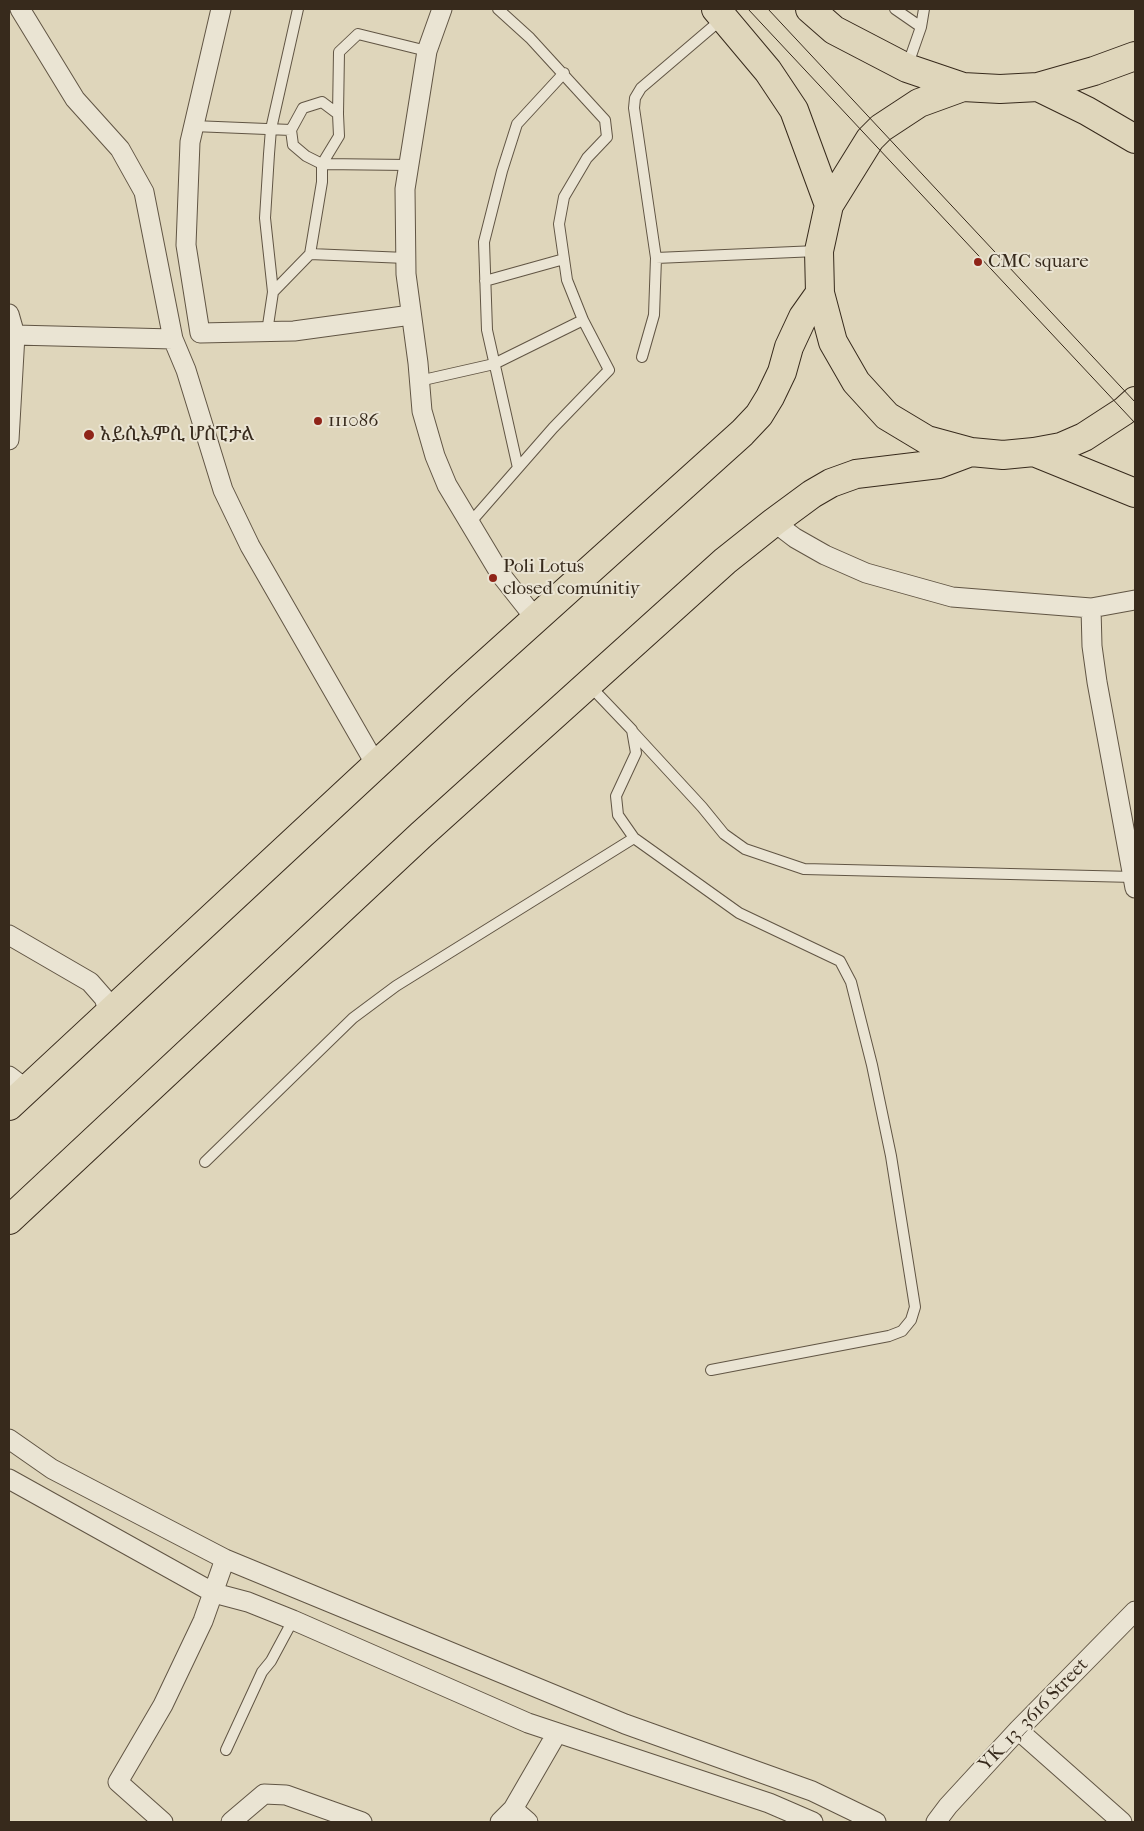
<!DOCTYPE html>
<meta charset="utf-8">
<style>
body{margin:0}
#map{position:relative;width:1144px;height:1831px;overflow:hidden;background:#dfd6bb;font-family:"IM FELL French Canon",serif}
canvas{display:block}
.frame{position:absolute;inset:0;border:10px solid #372a1c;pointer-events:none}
</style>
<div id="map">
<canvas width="1144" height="1831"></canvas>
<div class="frame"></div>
</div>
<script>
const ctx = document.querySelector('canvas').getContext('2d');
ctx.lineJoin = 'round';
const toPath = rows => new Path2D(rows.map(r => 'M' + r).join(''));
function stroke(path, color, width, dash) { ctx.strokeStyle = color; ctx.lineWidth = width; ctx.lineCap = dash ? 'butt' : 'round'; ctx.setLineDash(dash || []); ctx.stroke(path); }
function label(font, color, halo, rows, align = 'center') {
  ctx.font = font + ' "IM FELL French Canon","Noto Serif Ethiopic",serif'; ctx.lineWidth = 4; ctx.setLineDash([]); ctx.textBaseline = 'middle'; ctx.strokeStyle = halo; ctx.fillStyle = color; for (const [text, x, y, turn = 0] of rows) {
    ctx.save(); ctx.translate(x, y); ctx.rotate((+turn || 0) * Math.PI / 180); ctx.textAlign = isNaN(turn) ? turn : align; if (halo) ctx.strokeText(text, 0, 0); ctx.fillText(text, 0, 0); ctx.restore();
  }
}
const service = toPath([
 [895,9,921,27],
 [907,67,921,27,924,9],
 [338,114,339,52,358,34,427,51],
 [193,126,291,130],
 [310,254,406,258],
 [656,258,817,251],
 [485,281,564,259],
 [273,292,265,218,269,154,271,129,298,9],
 [267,332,273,292,310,254,322,182,322,164,339,136,338,114,322,102,303,108,291,130,293,145,306,156,322,164,408,165],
 [642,357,654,315,656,258,634,108,635,98,641,88,723,18],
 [419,381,494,364,583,320],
 [518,468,487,330,484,242,502,171,517,124,564,73],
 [469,524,553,428,609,370,583,320,567,280,559,224,564,197,587,158,607,137,605,120,530,38,498,9],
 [590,686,632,730,636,753,616,796,618,815,634,838,739,913,840,961,851,982,872,1065,891,1156,915,1307,911,1320,902,1331,889,1336,711,1370],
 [632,731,702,807,724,834,745,849,804,869,1134,877],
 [205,1162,353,1018,396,986,634,838],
 [226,1750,262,1672,271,1661,293,1620]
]);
const minor = toPath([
 [20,9,75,99,120,149,144,192,173,339],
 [221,9,190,142,186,245,200,333,294,331,411,315],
 [442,9,427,51,405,189,406,274,418,363,422,411,435,456,447,485,501,575,535,618],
 [9,314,15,335,9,440],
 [15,335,173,339,186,370,223,490,250,546,376,765],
 [774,522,795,538,825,555,866,573,952,597,1091,608,1135,600],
 [1091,608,1092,646,1097,682,1135,888],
 [9,935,90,982,104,998,109,1012],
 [9,1076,26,1089],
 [9,1439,52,1469,225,1559,625,1724,812,1791,876,1822],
 [9,1479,214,1593,248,1602,293,1620,528,1723,769,1803,813,1822],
 [1018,1730,1122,1822],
 [513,1809,557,1733],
 [163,1822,118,1782,163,1705,203,1621,225,1559],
 [231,1822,264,1794,286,1795,362,1822],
 [500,1822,513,1809,528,1822],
 [936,1822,948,1806,1018,1730,1135,1611]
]);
const primary = toPath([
 [716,9,768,71,794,110,829,205],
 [810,9,834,30,907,68,963,87,1000,89,1038,87,1094,71,1135,56],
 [963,87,919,103,881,128,870,139,829,205,819,251,820,293,833,342,856,382,887,416,927,440,971,452,1003,455,1034,452,1061,447,1084,437,1124,411,1135,401],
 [1038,87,1087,111,1135,139],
 [1034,452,1135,493],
 [9,1106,461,686,742,433,759,415,770,397,782,372,789,347,803,317,820,293],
 [9,1220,421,835,725,561,774,522,812,494,831,483,856,474,939,464,971,452]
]);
stroke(service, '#615544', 12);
stroke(minor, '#615544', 21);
stroke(primary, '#372a1c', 30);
stroke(service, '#eae4d3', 10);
stroke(minor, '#eae4d3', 19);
stroke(primary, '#dfd6bb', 28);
stroke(toPath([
 [748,9,1135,423],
 [768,9,1135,402]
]), '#372a1c', 1);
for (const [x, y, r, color] of [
 [978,262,5,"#8f2418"],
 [318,421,5,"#8f2418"],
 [89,435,6,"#8f2418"],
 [493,578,5,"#8f2418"]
]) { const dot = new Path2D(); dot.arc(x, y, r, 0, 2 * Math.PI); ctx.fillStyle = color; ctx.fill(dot); stroke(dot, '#eae4d3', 2); }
label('19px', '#372a1c', '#eae4d3', [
 ["CMC square",988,262],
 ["111086",328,421],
 ["አይሲኤምሲ ሆስፒታል",100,435],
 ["Poli Lotus",503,567],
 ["closed comunitiy",503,589]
], 'left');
label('19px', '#372a1c', '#eae4d3', [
 ["YK_13_3616 Street",1034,1715,-46]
]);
</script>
